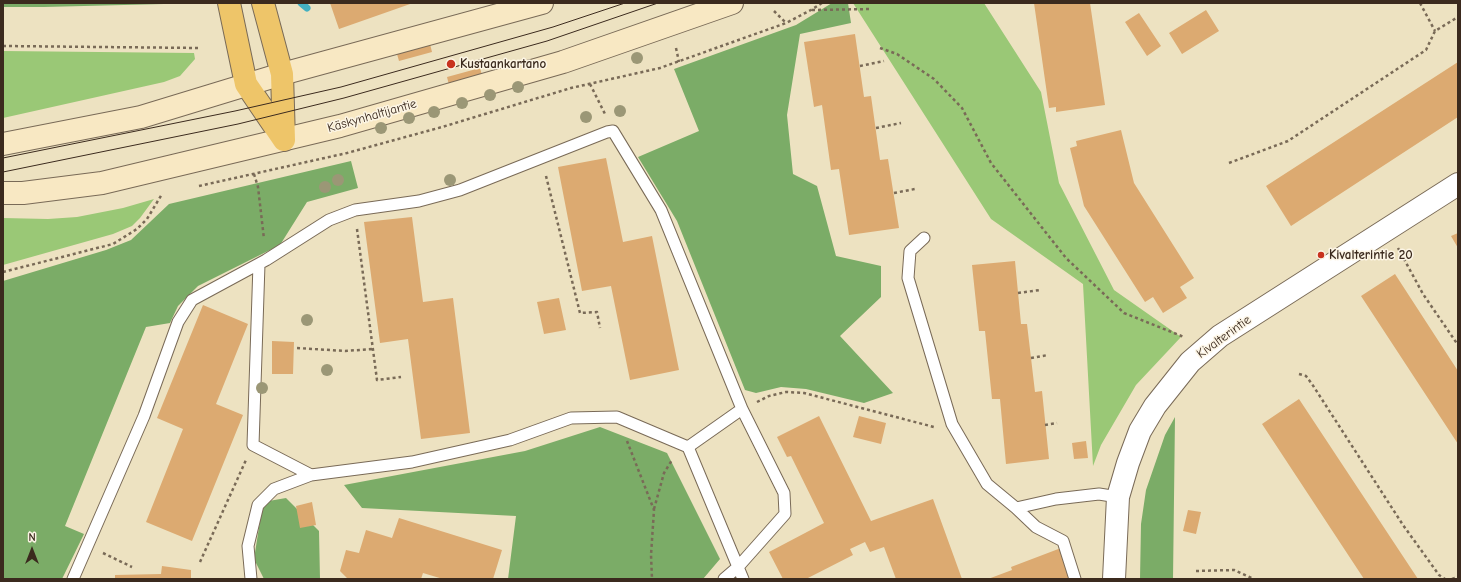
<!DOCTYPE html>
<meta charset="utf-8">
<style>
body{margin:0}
#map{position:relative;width:1461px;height:582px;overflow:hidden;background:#ede2c1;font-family:"Comic Neue",sans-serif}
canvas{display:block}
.frame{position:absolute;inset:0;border:4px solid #3b2a1e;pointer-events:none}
.north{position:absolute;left:12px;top:530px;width:40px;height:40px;-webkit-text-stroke:3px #fcf5e5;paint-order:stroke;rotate:0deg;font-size:11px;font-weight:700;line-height:16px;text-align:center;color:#3b2a1e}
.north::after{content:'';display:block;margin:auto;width:14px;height:18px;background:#3b2a1e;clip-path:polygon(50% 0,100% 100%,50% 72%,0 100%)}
</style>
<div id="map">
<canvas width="1461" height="582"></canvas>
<div class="frame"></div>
<div class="north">N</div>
</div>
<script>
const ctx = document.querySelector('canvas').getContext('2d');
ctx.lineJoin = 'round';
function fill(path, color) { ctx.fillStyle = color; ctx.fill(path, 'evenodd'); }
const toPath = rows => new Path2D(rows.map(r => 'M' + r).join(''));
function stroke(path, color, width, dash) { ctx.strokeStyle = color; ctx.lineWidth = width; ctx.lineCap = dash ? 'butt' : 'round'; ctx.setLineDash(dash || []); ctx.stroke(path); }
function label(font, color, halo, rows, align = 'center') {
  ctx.font = font + ' "Comic Neue",sans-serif'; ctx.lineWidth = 3; ctx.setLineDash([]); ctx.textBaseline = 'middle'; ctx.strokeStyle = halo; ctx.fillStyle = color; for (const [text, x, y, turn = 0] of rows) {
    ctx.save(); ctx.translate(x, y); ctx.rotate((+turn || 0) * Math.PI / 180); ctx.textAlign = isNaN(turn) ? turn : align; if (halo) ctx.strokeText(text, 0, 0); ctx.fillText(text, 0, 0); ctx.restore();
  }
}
fill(toPath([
 [853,3,984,3,1041,92,1059,183,1114,290,1181,337,1136,385,1101,445,1093,466,1083,284,991,219],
 [3,51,194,53,195,59,180,76,164,82,3,118],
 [154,199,140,218,132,226,113,234,3,265,3,218,48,219,77,217,123,208]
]), '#9ac876');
fill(toPath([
 [3,3,164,3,164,4,44,7,3,7],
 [832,3,848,3,851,23,800,34,787,115,793,174,817,186,836,256,881,266,881,297,840,336,893,393,864,403,806,389,781,387,756,393,745,390,677,221,638,157,699,131,674,69,796,25],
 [351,161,358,188,307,202,280,245,198,286,178,306,170,323,146,327,65,526,84,534,62,579,3,579,3,281,106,250,131,240,169,204],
 [1175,417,1173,579,1140,579,1141,524,1146,490,1165,435],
 [600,427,667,453,720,559,703,579,508,579,516,516,362,508,344,485,525,451],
 [286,498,319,531,320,579,264,579,254,559,263,502]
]), '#7bac67');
stroke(toPath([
 [301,3,307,8]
]), '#44b0c1', 7);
fill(toPath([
 [330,3,413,3,339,29],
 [1034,3,1090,3,1105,105,1056,112,1056,107,1049,108],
 [1206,10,1219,31,1182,54,1169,33],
 [1139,13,1161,46,1147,56,1125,22],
 [855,34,864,97,871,96,880,160,888,159,899,228,849,235,839,169,831,170,822,105,814,107,804,42],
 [430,44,432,52,399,61,397,54],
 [1458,62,1458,117,1291,226,1266,186],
 [480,68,482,75,449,85,447,77],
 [1121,130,1134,183,1194,278,1180,287,1187,298,1163,313,1153,297,1145,302,1084,206,1070,148,1077,146,1076,141],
 [606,158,623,242,652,236,679,370,630,380,611,286,582,291,558,167],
 [412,217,423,302,453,298,470,433,421,439,408,339,380,343,364,222],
 [1458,233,1458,248,1451,236],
 [1015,261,1021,324,1027,324,1035,392,1042,391,1049,459,1006,464,1000,399,992,399,985,331,979,331,972,265],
 [1395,274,1458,371,1458,444,1361,296],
 [559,298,566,330,544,334,537,302],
 [203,305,248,324,216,404,243,415,192,541,146,522,183,429,157,418],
 [272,341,294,342,293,374,272,374],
 [1299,399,1334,452,1418,579,1364,579,1262,424],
 [819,416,871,521,933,499,962,579,896,579,884,547,870,552,865,542,850,549,853,555,806,579,783,579,769,552,824,523,791,456,787,457,777,437],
 [859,416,886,423,881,444,853,437],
 [1086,441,1088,458,1074,459,1072,443],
 [312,502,316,525,300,528,296,506],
 [1188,510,1201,512,1196,534,1183,531],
 [399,518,502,550,493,579,443,579,423,573,421,579,345,579,347,578,340,571,346,550,359,553,366,530,392,538],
 [1061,548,1070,578,988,579,1012,570,1011,567],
 [162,566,191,570,191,579,115,579,115,575,161,574]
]), '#dcaa71');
const lane = toPath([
 [924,238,910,251,908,278,952,424,987,484,1016,508,1056,499,1099,494,1118,497],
 [259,264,253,445,311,475],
 [1016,508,1036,527,1063,541,1075,579],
 [73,579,144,416,178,322,192,300,266,260,329,220,355,210,419,201,460,190,607,132,613,131,661,210,742,409,688,447,743,579],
 [251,579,248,546,258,505,274,489,311,475,412,462,510,440,571,418,617,417,688,447],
 [724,579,738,567,785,514,784,493,742,409]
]);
const street = toPath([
 [1114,579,1118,497,1128,463,1140,431,1155,406,1190,362,1220,336,1458,184]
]);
const secondary = toPath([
 [3,144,141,117,282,74,542,3],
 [3,193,23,193,102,183,340,126,563,62,732,3]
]);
const highway = toPath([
 [229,3,246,84,284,140],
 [263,3,282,74,284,140]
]);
stroke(lane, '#796a57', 13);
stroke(street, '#796a57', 24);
stroke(secondary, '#796a57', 24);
stroke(highway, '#796a57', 24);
stroke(toPath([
 [1420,3,1435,31],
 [812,10,871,9],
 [774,11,786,23],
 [3,46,200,48],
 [676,48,679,62],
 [880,48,897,54,934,79,962,108,991,163,1066,258,1124,313,1184,337],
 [860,66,884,61],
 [590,84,605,114],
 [876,128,901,123],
 [1229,163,1288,141,1426,50,1435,31,1458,17],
 [254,174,258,187,264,239],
 [546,176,580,313,597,312,600,328],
 [199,186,347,153,442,127,571,88,660,68,786,23,811,10,822,3],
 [894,193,915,189],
 [357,229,377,380,401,377],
 [1398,248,1423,294,1458,345],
 [3,272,113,244,137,229,147,219,162,194],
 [1018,293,1040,290],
 [297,348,345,351,373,349],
 [1031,358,1048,355],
 [1299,374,1306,376,1312,384,1403,525,1439,575,1445,579],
 [757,402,769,396,786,392,804,393,934,427],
 [1045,425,1057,423],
 [627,441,654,510,651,555,652,579],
 [654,509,664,473,672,460],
 [103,553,132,567],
 [200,562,246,460],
 [1196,571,1234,570,1254,579],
 [1452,579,1458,577]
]), '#796a57', 2.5, [3, 3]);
stroke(lane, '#fff', 11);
stroke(street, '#fff', 22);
stroke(secondary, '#f8e8c3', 22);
stroke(highway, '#eec569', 22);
stroke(toPath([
 [3,158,235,111,341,87,553,27,625,3],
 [3,172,238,124,344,98,547,41,658,3]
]), '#3b2a1e', 1);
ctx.fillStyle = '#9b9776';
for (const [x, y] of [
 [637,58],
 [518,87],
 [490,95],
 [462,103],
 [620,111],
 [434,112],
 [586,117],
 [409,118],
 [381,128],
 [338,180],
 [450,180],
 [325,187],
 [307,320],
 [327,370],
 [262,388]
]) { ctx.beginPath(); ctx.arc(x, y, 6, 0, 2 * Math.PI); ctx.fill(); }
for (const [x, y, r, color] of [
 [451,64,5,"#c8321e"],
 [1321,255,4,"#c8321e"]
]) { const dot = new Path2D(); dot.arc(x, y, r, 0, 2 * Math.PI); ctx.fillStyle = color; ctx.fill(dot); stroke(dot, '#fcf5e5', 1.5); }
label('bold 13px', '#3b2a1e', '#fcf5e5', [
 ["Kustaankartano",460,64],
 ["Kivalterintie 20",1329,255]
], 'left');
label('13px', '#3b2a1e', '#fcf5e5', [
 ["Käskynhaltijantie",372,116,-16],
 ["Kivalterintie",1224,337,-36]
]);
</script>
